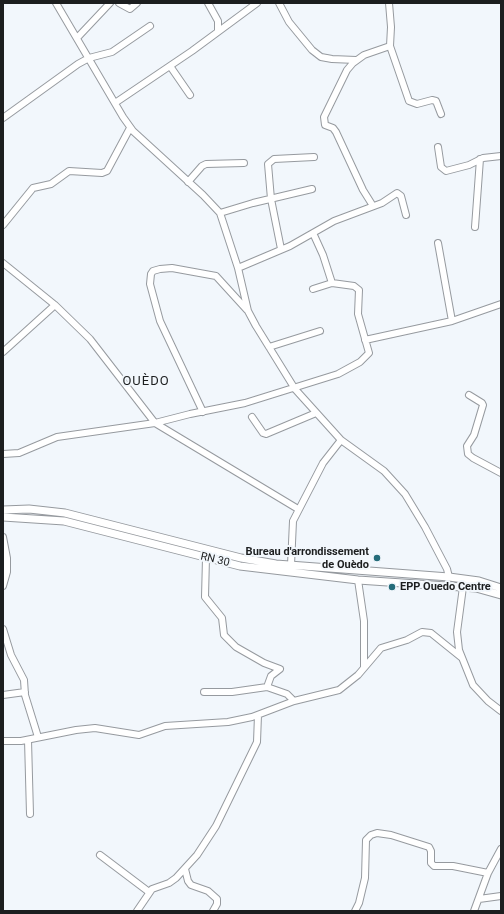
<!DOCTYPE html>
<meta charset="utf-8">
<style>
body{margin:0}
#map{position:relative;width:504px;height:914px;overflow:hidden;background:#f2f7fc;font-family:Roboto,sans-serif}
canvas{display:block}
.frame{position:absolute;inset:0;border:4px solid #1c1e1f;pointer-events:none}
</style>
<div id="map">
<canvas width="504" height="914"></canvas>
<div class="frame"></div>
</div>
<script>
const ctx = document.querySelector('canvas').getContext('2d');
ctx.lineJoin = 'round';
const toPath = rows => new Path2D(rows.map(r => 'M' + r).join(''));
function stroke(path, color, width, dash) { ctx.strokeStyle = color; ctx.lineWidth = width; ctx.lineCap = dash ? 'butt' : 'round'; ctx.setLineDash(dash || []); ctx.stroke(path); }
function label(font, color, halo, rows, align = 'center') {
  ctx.font = font + ' Roboto,sans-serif'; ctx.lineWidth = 4; ctx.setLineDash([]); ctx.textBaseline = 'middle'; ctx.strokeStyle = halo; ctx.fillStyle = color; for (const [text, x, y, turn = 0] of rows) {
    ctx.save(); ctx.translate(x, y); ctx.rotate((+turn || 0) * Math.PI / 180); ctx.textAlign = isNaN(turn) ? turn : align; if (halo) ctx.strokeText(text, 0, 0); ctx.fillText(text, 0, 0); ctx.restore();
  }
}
const minor = toPath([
 [56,3,123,117,133,131,203,195,220,213,238,268,248,311,256,326,295,389,341,440,384,471,405,494,425,527,447,569,449,577],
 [119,3,130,9,137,3],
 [208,3,218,21,218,31],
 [279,3,289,22,312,50,321,57,332,59,356,60],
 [389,3,391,27,390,46,409,101,417,104,432,100,436,101,441,114],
 [77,38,110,3],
 [170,66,190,95],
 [115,103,192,51,257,3],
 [3,118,78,64,89,58,112,52,150,26],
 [438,147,441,167,446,171,469,165,483,158,501,156],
 [188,182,202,166,206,164,244,163],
 [373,206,363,190,336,132,333,128,325,125,324,117,347,70,353,63,364,55,390,46],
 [220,213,253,203,312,189],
 [3,225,33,188,51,184,69,171,102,173,107,171,130,128],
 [475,227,480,159],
 [313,233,323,255,332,283],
 [438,243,452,321],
 [281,249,271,199,268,164,274,159,314,157],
 [3,263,55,305,90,339,155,423,298,509],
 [238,268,290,246,334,221,382,203,397,193,401,196,406,215],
 [365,340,452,321,501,304],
 [269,347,320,331],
 [3,352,55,305],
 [469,395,482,403,483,405,474,435,467,446,468,454,473,458,501,473],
 [203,412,160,321,150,284,151,274,153,271,160,269,172,268,216,276,247,310],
 [252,417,263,433,266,434,316,413],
 [3,454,19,453,57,437,155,423,190,414,245,403,338,374,360,362,369,353,358,314,359,290,354,286,332,283,313,289],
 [3,537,7,558,7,572,3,586],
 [206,558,205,597,222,618,224,635,236,647,264,663,280,669,271,676,267,687],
 [291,565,293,521,323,463,341,440],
 [358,580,364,621,364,667],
 [463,587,457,632,459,650,473,685,488,701,501,711],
 [3,629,11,655,24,680,25,695,38,737],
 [204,692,232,692,267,687,287,694,294,701],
 [3,695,25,692],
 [28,740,30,814],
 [3,741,21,741,76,730,95,728,139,735,165,726,228,722,252,717,294,701,339,690,358,675,381,648,407,640,422,632,431,633,462,658],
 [100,855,149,892],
 [185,869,188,881,191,885,208,891,217,899,217,904,213,911],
 [479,899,501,896],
 [137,911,152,889,169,883,176,878,197,855,216,826,257,742,258,715],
 [355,911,359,903,365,878,366,840,371,835,377,833,391,835,429,847,431,851,431,863,434,866,453,866,488,873],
 [474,911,488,873,501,849]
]);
const major = toPath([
 [3,510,29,509,65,513,241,558,276,564,449,577,479,581,501,588],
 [3,517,64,521,240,566,358,580,476,588,501,595]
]);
stroke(minor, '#969a9f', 8);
stroke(major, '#969a9f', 9);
stroke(minor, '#fff', 6);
stroke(major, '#fff', 7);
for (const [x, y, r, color] of [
 [377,558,4,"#256c7a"],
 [392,587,4,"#256c7a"]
]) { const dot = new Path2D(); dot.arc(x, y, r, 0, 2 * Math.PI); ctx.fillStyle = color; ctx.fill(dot); stroke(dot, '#f2f7fc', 1.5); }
label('bold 11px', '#1c1e1f', '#f2f7fc', [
 ["Bureau d'arrondissement",369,552],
 ["de Ouèdo",369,565],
 ["EPP Ouedo Centre",400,587,"left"]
], 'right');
label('11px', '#1c1e1f', '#f2f7fc', [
 ["RN 30",215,560,13]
]);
ctx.letterSpacing = '1px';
label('13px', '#1c1e1f', '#f2f7fc', [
 ["OUÈDO",146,382]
]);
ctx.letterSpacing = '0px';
</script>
